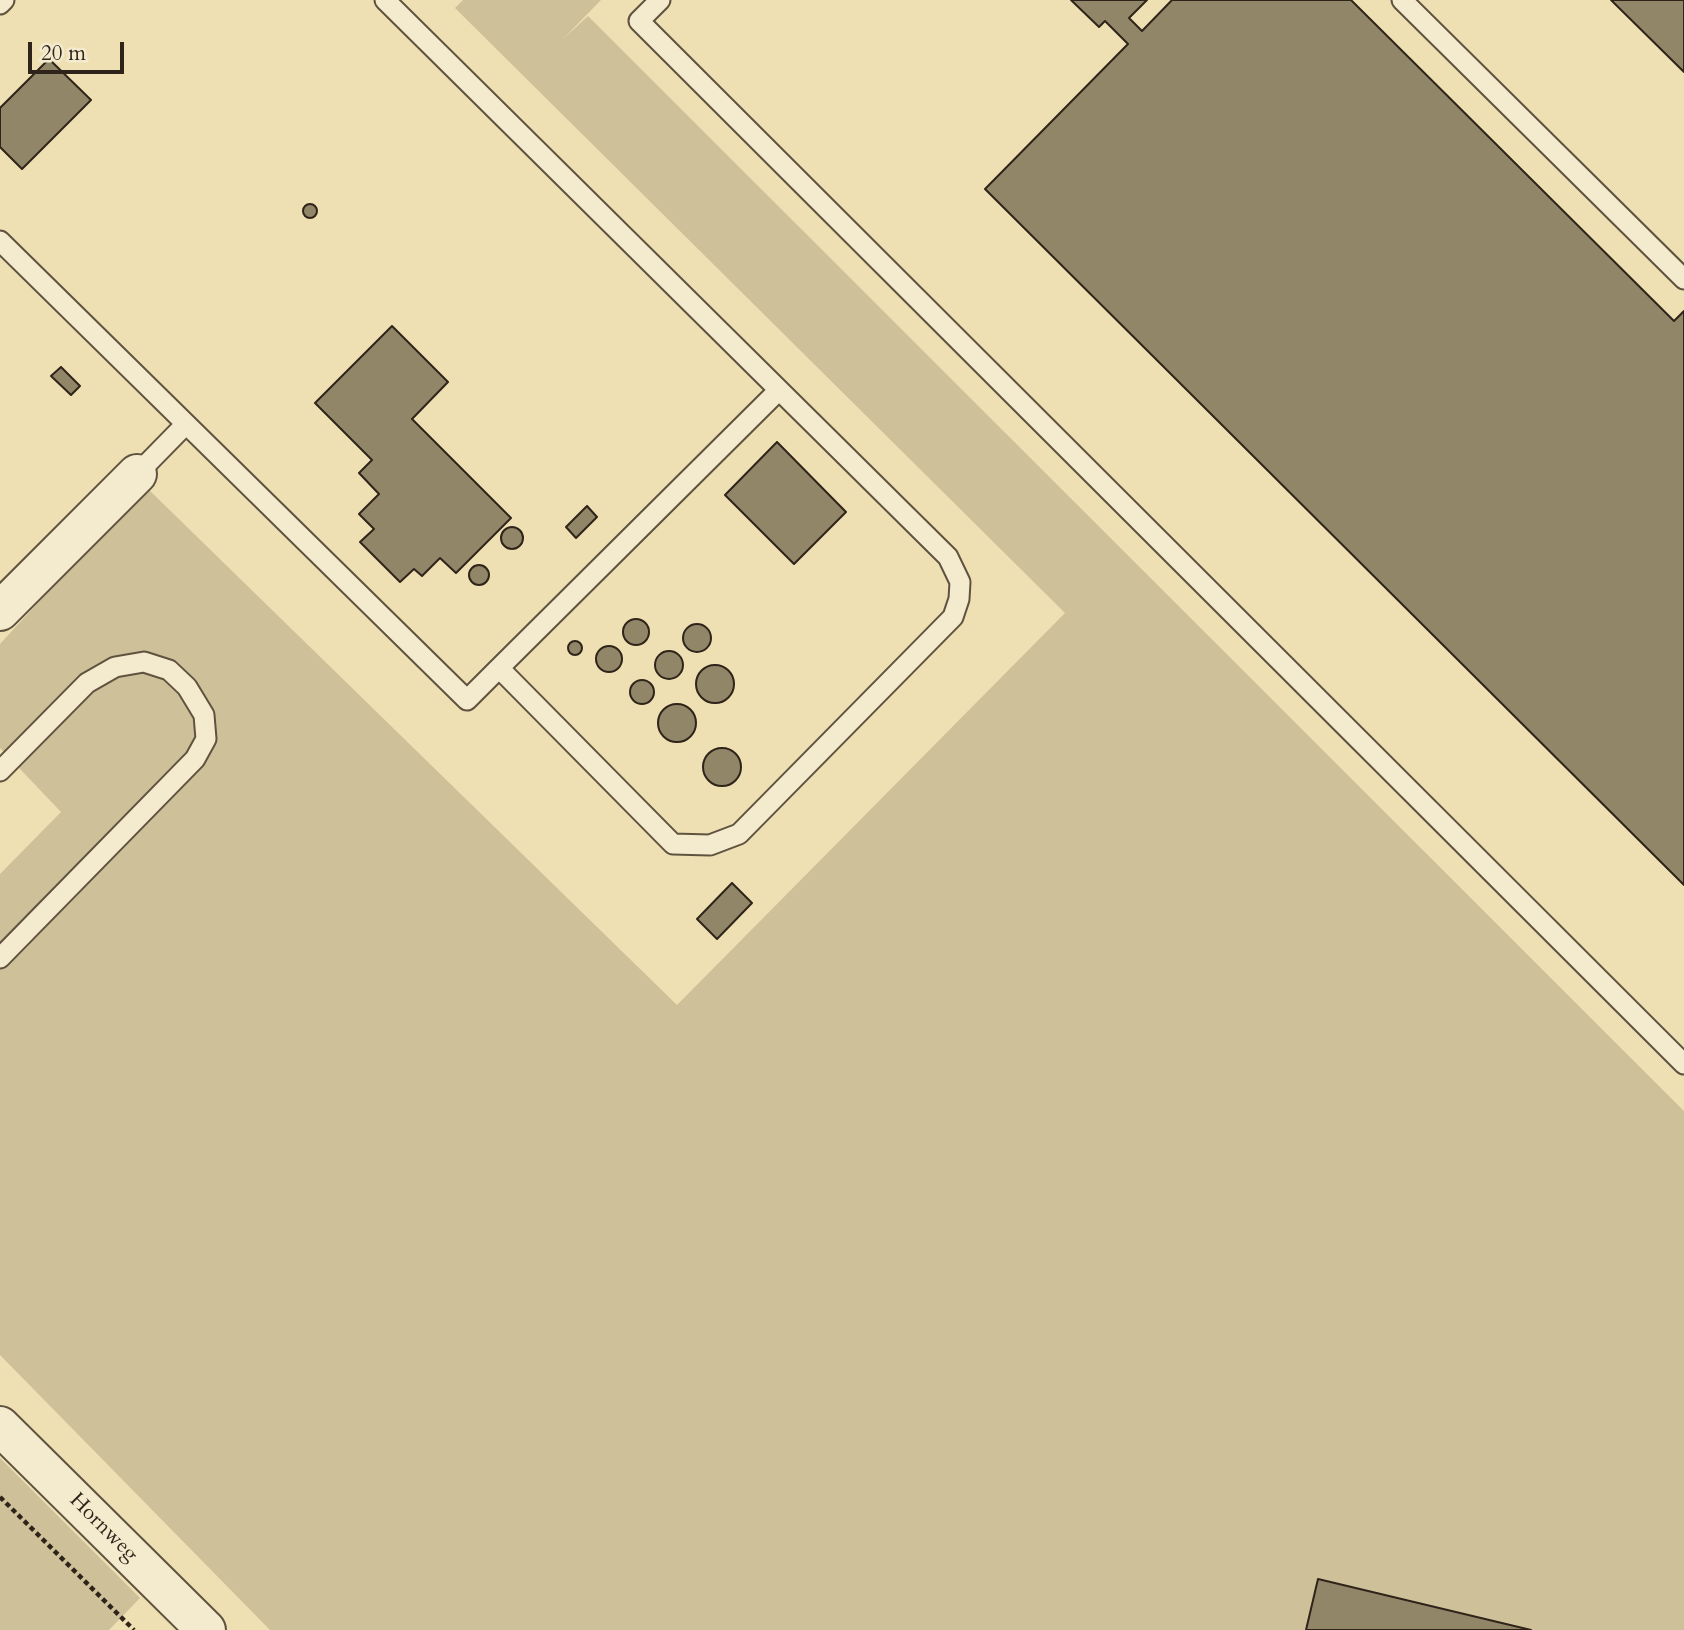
<!DOCTYPE html>
<style>
body{margin:0}
#map{position:relative;width:1684px;height:1630px;overflow:hidden;background:#eee0b3;font-family:Cardo,serif}
canvas{display:block}
.scale{position:absolute;left:28px;top:42px;width:96px;height:32px;box-sizing:border-box;border:4px solid #2f2419;border-top:0;padding-left:9px;font-size:21px;line-height:24px;white-space:nowrap;color:#2f2419;-webkit-text-stroke:5px #f4ebce;paint-order:stroke}
</style>
<div id="map">
<canvas width="1684" height="1630"></canvas>
<div class="scale">20 m</div>
</div>
<script>
const ctx = document.querySelector('canvas').getContext('2d');
ctx.lineJoin = 'round';
function fill(path, color) { ctx.fillStyle = color; ctx.fill(path, 'evenodd'); }
const toPath = rows => new Path2D(rows.map(r => 'M' + r).join(''));
function stroke(path, color, width, dash) { ctx.strokeStyle = color; ctx.lineWidth = width; ctx.lineCap = dash ? 'butt' : 'round'; ctx.setLineDash(dash || []); ctx.stroke(path); }
function label(font, color, halo, rows, align = 'center') {
  ctx.font = font + ' Cardo,serif'; ctx.lineWidth = 5; ctx.setLineDash([]); ctx.textBaseline = 'middle'; ctx.strokeStyle = halo; ctx.fillStyle = color; for (const [text, x, y, turn = 0] of rows) {
    ctx.save(); ctx.translate(x, y); ctx.rotate((+turn || 0) * Math.PI / 180); ctx.textAlign = isNaN(turn) ? turn : align; if (halo) ctx.strokeText(text, 0, 0); ctx.fillText(text, 0, 0); ctx.restore();
  }
}
fill(toPath([
 [463,0,601,0,563,39,588,16,1684,1111,1684,1630,270,1630,0,1355,0,874,61,812,0,748,0,644,145,486,677,1005,1065,613,455,8],
 [0,1458,140,1598,109,1630,0,1630]
]), '#cec099');
const building = toPath([
 [1071,0,1147,0,1129,18,1142,31,1172,0,1351,0,1674,321,1684,311,1684,885,985,189,1128,44,1105,21,1099,27,1071,0],
 [1611,0,1684,0,1684,72,1611,0],
 [49,59,91,100,22,169,0,147,0,108,49,59],
 '303 211a7 7 0 1 1 14 0a7 7 0 1 1-14 0Z',
 [392,326,448,382,412,419,511,518,456,573,440,558,422,576,414,569,400,582,360,542,374,529,359,514,379,494,359,473,372,460,315,403,392,326],
 [61,367,80,386,71,395,51,376,61,367],
 [777,442,846,512,794,564,725,495,777,442],
 [587,506,597,517,576,538,566,527,587,506],
 '501 538a11 11 0 1 1 22 0a11 11 0 1 1-22 0Z',
 '469 575a10 10 0 1 1 20 0a10 10 0 1 1-20 0Z',
 '623 632a13 13 0 1 1 26 0a13 13 0 1 1-26 0Z',
 '683 638a14 14 0 1 1 28 0a14 14 0 1 1-28 0Z',
 '568 648a7 7 0 1 1 14 0a7 7 0 1 1-14 0Z',
 '596 659a13 13 0 1 1 26 0a13 13 0 1 1-26 0Z',
 '655 665a14 14 0 1 1 28 0a14 14 0 1 1-28 0Z',
 '696 684a19 19 0 1 1 38 0a19 19 0 1 1-38 0Z',
 '630 692a12 12 0 1 1 24 0a12 12 0 1 1-24 0Z',
 '658 723a19 19 0 1 1 38 0a19 19 0 1 1-38 0Z',
 '703 767a19 19 0 1 1 38 0a19 19 0 1 1-38 0Z',
 [732,883,752,903,717,939,697,919,732,883],
 [1318,1579,1531,1630,1306,1630,1318,1579]
]);
fill(building, '#928669');
stroke(building, '#2f2419', 2);
const lane = toPath([
 [660,0,639,21,1684,1064],
 [1402,0,1684,279],
 [0,4,4,0],
 [0,241,467,700,499,668,673,844,710,845,739,834,953,617,959,599,960,582,948,557,385,0],
 [137,474,186,424],
 [499,668,779,390],
 [0,771,87,683,115,667,144,662,169,670,187,687,204,715,206,739,195,759,0,958]
]);
const street = toPath([
 [0,611,137,474],
 [0,1426,206,1630]
]);
stroke(lane, '#5f5340', 23);
stroke(street, '#5f5340', 42);
stroke(toPath([
 [0,1497,134,1630]
]), '#2f2419', 4.5, [5, 3.5]);
stroke(lane, '#f4ebce', 19);
stroke(street, '#f4ebce', 38);
label('21px', '#2f2419', '#f4ebce', [
 ["Hornweg",103,1528,45]
]);
</script>
